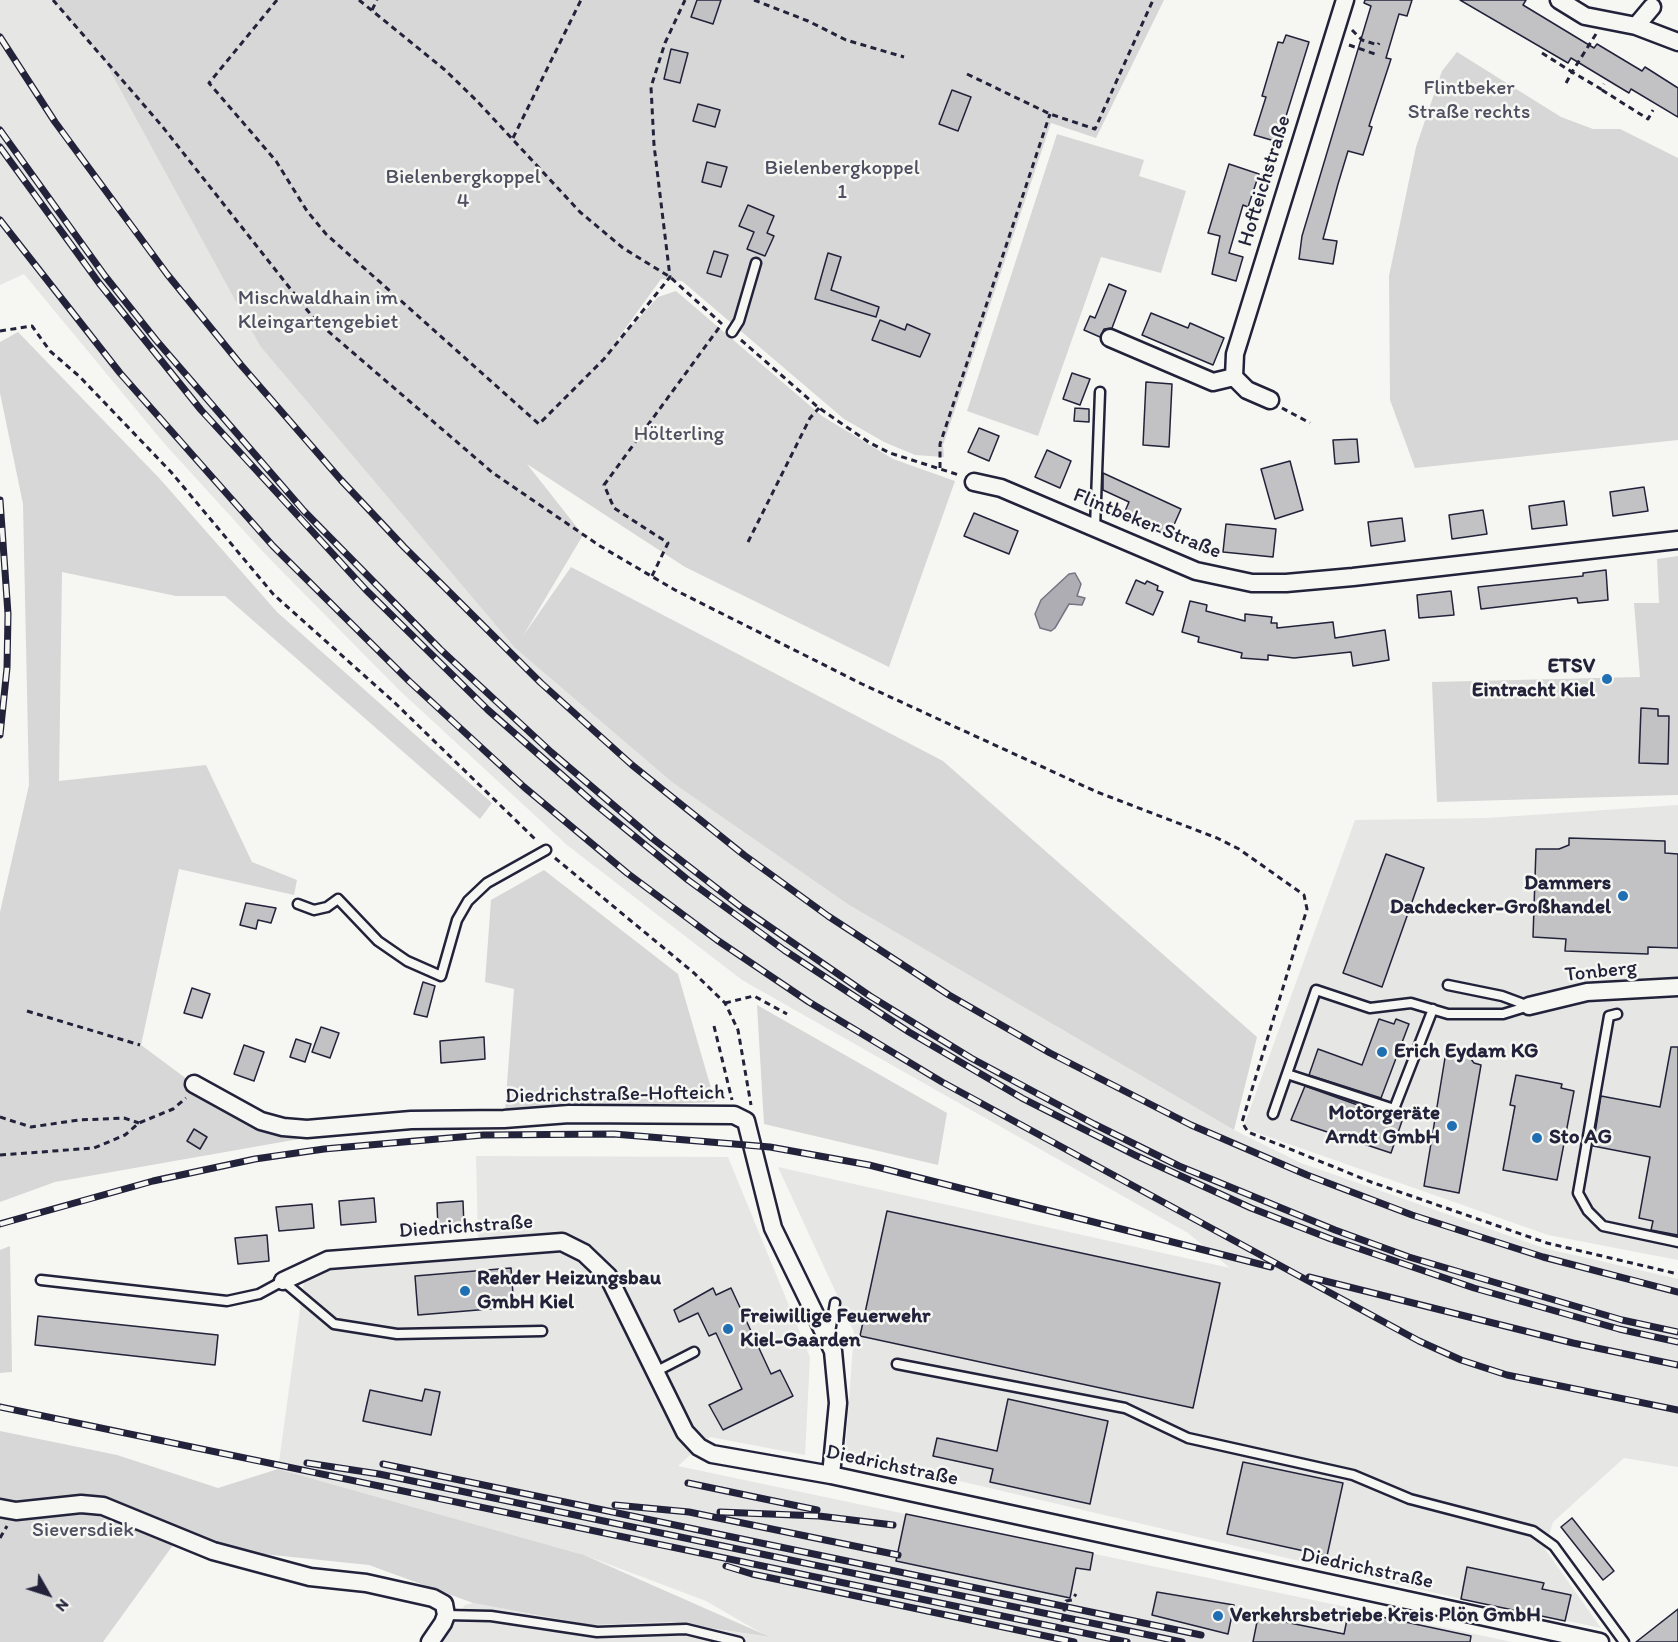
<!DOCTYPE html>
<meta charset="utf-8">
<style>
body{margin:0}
#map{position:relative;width:1678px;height:1642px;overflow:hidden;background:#f6f6f2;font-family:Itim,sans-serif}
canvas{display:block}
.north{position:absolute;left:18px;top:1564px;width:60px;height:60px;-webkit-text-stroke:4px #f6f6f2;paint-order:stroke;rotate:129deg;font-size:16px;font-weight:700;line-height:24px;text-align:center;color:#22223b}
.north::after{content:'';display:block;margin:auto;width:21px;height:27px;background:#22223b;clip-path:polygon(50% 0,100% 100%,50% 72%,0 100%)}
</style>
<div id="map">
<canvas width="1678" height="1642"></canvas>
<div class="north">N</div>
</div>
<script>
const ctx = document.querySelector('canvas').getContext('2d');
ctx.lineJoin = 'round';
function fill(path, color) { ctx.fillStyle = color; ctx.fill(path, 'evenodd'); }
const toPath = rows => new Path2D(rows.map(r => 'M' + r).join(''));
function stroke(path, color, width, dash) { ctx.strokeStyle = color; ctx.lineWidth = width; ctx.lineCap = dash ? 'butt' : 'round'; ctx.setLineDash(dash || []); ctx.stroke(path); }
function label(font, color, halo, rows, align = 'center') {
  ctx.font = font + ' Itim,sans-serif'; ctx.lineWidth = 5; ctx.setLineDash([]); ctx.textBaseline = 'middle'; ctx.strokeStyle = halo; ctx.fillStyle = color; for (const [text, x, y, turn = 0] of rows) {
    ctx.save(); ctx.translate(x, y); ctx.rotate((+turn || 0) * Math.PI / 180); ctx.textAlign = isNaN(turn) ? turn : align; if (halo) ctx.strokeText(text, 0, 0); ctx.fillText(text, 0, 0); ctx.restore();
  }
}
fill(toPath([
 [0,0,59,0,104,60,260,346,515,648,673,783,849,905,1234,1130,1301,1163,1544,1248,1678,1279,1678,1467,1624,1458,1553,1522,1545,1549,1601,1628,1461,1599,845,1454,854,1332,778,1167,1230,1268,1188,1233,742,980,567,845,398,689,265,554,163,442,24,274,0,285],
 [1678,805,1678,1260,1548,1235,1249,1130,1245,1123,1355,820,1487,818],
 [476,1156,728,1157,810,1357,805,1455,710,1437,678,1466,1512,1642,439,1642,465,1605,473,1603,590,1625,670,1622,768,1637,706,1601,584,1555,278,1469,307,1259,478,1238]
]), '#e6e6e4');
fill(toPath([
 [53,0,1164,0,1096,138,1051,123,943,445,944,457,915,455,884,442,844,419,682,281,661,279,609,351,658,297,676,291,822,416,893,459,955,481,889,667,685,567,527,464,583,535,523,636,571,567,943,761,1257,1037,1234,1130,849,905,673,783,515,648,260,346,104,60],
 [1457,52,1561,117,1593,129,1620,129,1678,158,1678,440,1415,468,1390,400,1389,276,1416,147,1442,71],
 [1057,134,1144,160,1139,176,1186,191,1161,273,1101,257,1038,436,967,411],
 [18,332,160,479,277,612,492,803,480,819,225,596,176,596,62,572,59,781,206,765,252,862,297,880,294,895,179,869,141,1045,199,1088,299,1139,55,1182,0,1202,0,912,29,785,23,504,0,393,0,342],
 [1678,556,1678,795,1437,802,1432,682,1640,677,1634,603,1659,603,1657,559],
 [544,870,678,974,715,1102,505,1111,514,989,485,982,491,900],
 [757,1005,947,1113,938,1165,764,1124],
 [10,1246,12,1372,0,1373,0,1250],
 [0,1431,117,1455,218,1488,278,1469,584,1555,770,1637,670,1622,590,1625,473,1603,369,1565,195,1547,176,1541,103,1642,0,1642]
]), '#d7d7d7');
const water = toPath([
 [1075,573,1081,584,1077,596,1085,598,1082,605,1069,604,1055,628,1051,631,1040,628,1035,614,1041,600,1069,574,1075,573]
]);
fill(water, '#adadb3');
stroke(water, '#757583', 1.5);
const building = toPath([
 [697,0,721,0,713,24,691,17,697,0],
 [1365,0,1412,0,1407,16,1399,14,1386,58,1391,59,1369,126,1372,127,1363,155,1348,151,1338,184,1323,239,1337,241,1333,264,1299,259,1302,236,1371,6,1364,3,1365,0],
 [1460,0,1526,0,1523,5,1594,48,1597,44,1642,71,1645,67,1678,88,1678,117,1631,89,1629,93,1571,58,1568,63,1460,0],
 [1286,35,1309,42,1278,142,1254,135,1266,97,1262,96,1278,42,1283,43,1286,35],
 [671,49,688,53,680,83,664,79,671,49],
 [952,90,971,97,958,131,939,124,952,90],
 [698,104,720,110,715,127,693,121,698,104],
 [707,162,727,167,721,187,702,182,707,162],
 [1229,164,1259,174,1248,207,1243,205,1229,253,1243,257,1236,281,1212,274,1220,236,1208,233,1229,164],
 [748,205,774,216,767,233,774,236,765,256,747,249,754,232,739,226,748,205],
 [714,251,728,255,721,277,707,273,714,251],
 [828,253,841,257,831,290,879,307,876,317,815,299,828,253],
 [1109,284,1126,291,1112,328,1104,329,1100,337,1084,330,1090,316,1095,318,1109,284],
 [1151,313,1188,328,1190,323,1224,338,1213,365,1142,335,1151,313],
 [880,320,905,330,907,324,930,334,920,357,872,340,880,320],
 [1072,373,1090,379,1080,405,1063,399,1072,373],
 [1146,382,1172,384,1169,447,1143,445,1146,382],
 [1075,408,1089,409,1089,422,1074,421,1075,408],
 [979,428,999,436,989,461,968,452,979,428],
 [1357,439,1359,462,1335,464,1333,440,1357,439],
 [1047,450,1071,461,1060,488,1035,477,1047,450],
 [1290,461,1303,510,1275,519,1261,469,1290,461],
 [1103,473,1181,509,1169,536,1123,516,1129,502,1103,490,1103,473],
 [1644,487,1648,511,1613,516,1610,492,1644,487],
 [1564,501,1567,525,1532,529,1529,506,1564,501],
 [1483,510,1487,534,1452,539,1449,515,1483,510],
 [974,513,1018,531,1009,554,964,536,974,513],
 [1402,518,1405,541,1371,546,1368,522,1402,518],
 [1226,524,1276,529,1273,557,1223,552,1226,524],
 [1606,570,1608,600,1578,603,1577,598,1574,598,1481,609,1478,587,1583,576,1583,573,1606,570],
 [1136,580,1145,584,1147,581,1158,586,1157,590,1163,592,1153,615,1126,603,1136,580],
 [1451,591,1454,615,1419,618,1417,595,1451,591],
 [1190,601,1207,605,1206,611,1245,621,1245,614,1272,617,1271,623,1277,623,1277,628,1333,622,1335,638,1385,630,1389,660,1353,666,1351,652,1294,658,1268,655,1268,660,1241,658,1242,653,1198,642,1199,637,1182,632,1190,601],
 [1641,708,1658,709,1658,716,1669,716,1668,764,1639,763,1641,708],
 [1569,838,1665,841,1665,853,1678,854,1678,948,1648,947,1648,954,1565,951,1566,939,1533,937,1536,849,1559,849,1569,845,1569,838],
 [1386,854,1424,868,1382,987,1343,973,1386,854],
 [246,903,276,908,271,923,258,920,256,929,240,925,246,903],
 [423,982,435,986,427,1017,414,1014,423,982],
 [192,988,210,994,202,1018,184,1013,192,988],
 [1379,1019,1394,1024,1396,1019,1409,1024,1381,1098,1309,1075,1318,1049,1362,1065,1379,1019],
 [321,1027,339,1033,330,1058,312,1052,321,1027],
 [484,1037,485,1059,441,1063,440,1041,484,1037],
 [296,1039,311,1044,305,1062,290,1057,296,1039],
 [244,1045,264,1052,254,1081,234,1074,244,1045],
 [1671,1047,1678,1047,1678,1235,1651,1230,1653,1221,1639,1218,1650,1157,1593,1146,1601,1096,1660,1107,1671,1047],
 [1464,1050,1474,1063,1481,1065,1459,1193,1424,1186,1445,1058,1464,1050],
 [1516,1075,1562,1084,1561,1088,1574,1091,1557,1180,1503,1170,1515,1106,1510,1105,1516,1075],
 [1305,1086,1402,1121,1391,1153,1291,1120,1305,1086],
 [194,1129,207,1137,200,1149,187,1141,194,1129],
 [374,1198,376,1222,341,1225,339,1201,374,1198],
 [463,1201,464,1227,438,1229,437,1203,463,1201],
 [312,1204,314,1228,279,1231,276,1207,312,1204],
 [887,1211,1220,1283,1193,1408,860,1336,887,1211],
 [267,1235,269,1261,238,1264,235,1238,267,1235],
 [511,1268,514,1307,418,1315,415,1276,511,1268],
 [713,1288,716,1295,731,1288,771,1374,780,1370,793,1396,723,1430,709,1405,742,1389,716,1333,709,1336,698,1313,679,1322,674,1310,713,1288],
 [38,1316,218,1335,215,1365,35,1345,38,1316],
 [425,1389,440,1392,431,1435,363,1421,370,1390,422,1401,425,1389],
 [1008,1399,1108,1421,1090,1504,990,1482,993,1469,933,1456,937,1438,997,1451,1008,1399],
 [1243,1462,1343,1483,1327,1556,1227,1534,1243,1462],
 [906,1514,1093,1553,1090,1570,1076,1568,1070,1598,896,1561,906,1514],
 [1572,1518,1614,1571,1603,1580,1561,1527,1572,1518],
 [1467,1567,1544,1583,1542,1589,1571,1595,1565,1621,1461,1599,1467,1567],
 [1157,1592,1234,1605,1228,1634,1152,1615,1157,1592],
 [1678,1609,1678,1642,1636,1642,1678,1609],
 [1349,1610,1471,1636,1470,1642,1253,1642,1259,1612,1285,1618,1285,1622,1344,1634,1349,1610]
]);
fill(building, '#c2c2c4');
stroke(building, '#22223b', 1.5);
const service = toPath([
 [732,332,739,321,756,263],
 [1095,528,1100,392],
 [298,904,314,910,327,907,338,899,378,941,407,961,441,976,457,920,468,901,487,883,546,850],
 [1448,985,1502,996,1529,1006],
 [1617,1014,1609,1016,1578,1193,1588,1211,1603,1226,1678,1242],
 [1287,1074,1394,1109,1433,1009],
 [1273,1114,1316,990,1370,1008,1411,1003,1448,1014,1503,1014,1529,1006],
 [41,1280,227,1301,259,1294,283,1281,334,1324,397,1334,542,1331],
 [829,1338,835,1303],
 [897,1364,1125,1408,1188,1438,1353,1475,1410,1499,1533,1531,1554,1546,1624,1642],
 [655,1372,694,1352],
 [446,1615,491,1616,597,1632,686,1629,739,1642]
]);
const minor = toPath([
 [1559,0,1585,16,1636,26,1678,42],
 [1636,26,1652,7],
 [1110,338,1213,382,1234,377],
 [1270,400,1247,390,1234,377,1235,354,1345,0],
 [974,482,1001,488,1196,571,1252,583,1286,583,1353,577,1678,540],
 [1529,1006,1587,992,1678,987],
 [194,1084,261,1121,283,1127,307,1129,411,1120,504,1119,569,1114,734,1115,746,1121,773,1228,833,1351,838,1403,831,1475],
 [283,1281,328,1260,562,1242,584,1253,608,1276,685,1432,699,1447,712,1454,831,1475,1600,1642],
 [0,1508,16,1511,81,1504,103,1506,213,1551,310,1577,366,1583,433,1598,444,1604,446,1615,443,1623,430,1642]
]);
stroke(service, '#22223b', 13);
stroke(minor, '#22223b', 21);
stroke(toPath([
 [53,0,162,126,315,320,493,473,600,546,675,590,862,684,1097,792,1217,838,1239,849,1304,895,1307,909,1242,1122,1248,1132,1371,1182,1547,1243,1678,1274],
 [277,0,209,83,276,161,307,211,326,234,539,424,604,359,670,277,654,145,651,87,665,43,685,0],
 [359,0,445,70,477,101,580,212,623,248,670,277,722,324],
 [754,0,808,21,846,40,904,57],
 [372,10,377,0],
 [1352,30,1362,40,1378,45,1379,43],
 [1596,34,1572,72,1601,89,1604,84],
 [1349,45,1375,54],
 [1542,53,1572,72,1565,85],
 [967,74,1050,114,1095,129,1153,0],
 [1602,90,1648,119,1653,110],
 [513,138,581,0],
 [0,331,32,326,50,351,80,377,171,472,274,595,393,701,537,841],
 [741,340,819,408,870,443,890,453,959,475],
 [1282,408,1310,423],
 [940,468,940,444,1050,114],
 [748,542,810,418,819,408],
 [652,576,668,543,614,508,604,485,721,325],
 [555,858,694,973,725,1003,738,1030,751,1105],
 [725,1003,754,996,787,1014],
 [27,1011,140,1045],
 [714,1026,732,1100],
 [0,1117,31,1127,79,1120,124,1118,139,1123],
 [0,1155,94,1148,125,1135,139,1123,173,1109,186,1098],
 [0,1538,7,1526],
 [1060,1632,1066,1601,1072,1600,1076,1594]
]), '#22223b', 3, [6, 4.5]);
stroke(service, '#f6f6f2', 8);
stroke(minor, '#f6f6f2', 16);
const rail = toPath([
 [0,37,55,122,167,274,241,365,341,480,404,547,541,683,632,765,744,855,828,916,949,995,1050,1053,1191,1125,1307,1175,1412,1215,1543,1257,1678,1292],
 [0,130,105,276,156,340,304,511,440,649,551,752,652,838,741,907,870,996,971,1058,1094,1124,1179,1166,1335,1230,1409,1257,1622,1320,1678,1332],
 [0,147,99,283,201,410,366,590,488,710,595,804,688,880,784,950,909,1032,1022,1098,1137,1156,1251,1208,1331,1239,1474,1288,1619,1329,1678,1342],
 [0,220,120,373,273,546,409,681,524,787,627,873,717,940,809,1002,942,1082,1419,1341,1461,1360,1507,1375,1678,1410],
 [0,500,8,614,7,668,0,735],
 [0,1224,153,1181,255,1159,324,1149,483,1135,614,1134,770,1147,869,1165,1271,1267],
 [1309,1277,1573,1343,1678,1365],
 [0,1407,1127,1642],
 [307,1463,379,1474,1182,1642],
 [383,1464,1201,1635],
 [688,1483,817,1510],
 [615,1505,689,1512,898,1555],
 [720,1512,819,1516,893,1525],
 [726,1566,752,1574,1074,1642]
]);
stroke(rail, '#22223b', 7);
stroke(rail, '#f6f6f2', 4.5, [14]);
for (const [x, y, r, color] of [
 [1607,679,6,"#1f6fb2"],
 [1623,896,6,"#1f6fb2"],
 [1382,1052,6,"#1f6fb2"],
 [1452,1126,6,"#1f6fb2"],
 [1537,1138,6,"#1f6fb2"],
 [465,1291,6,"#1f6fb2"],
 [728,1329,6,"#1f6fb2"],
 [1218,1616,6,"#1f6fb2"]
]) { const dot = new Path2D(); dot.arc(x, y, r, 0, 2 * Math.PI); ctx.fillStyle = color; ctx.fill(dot); stroke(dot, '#f6f6f2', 2); }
label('21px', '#4f4f62', '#f6f6f2', [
 ["Flintbeker",1469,89],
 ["Straße rechts",1469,113],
 ["Bielenbergkoppel",842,169],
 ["1",842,193],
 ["Bielenbergkoppel",463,178],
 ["4",463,202],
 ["Mischwaldhain im",318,299],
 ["Kleingartengebiet",318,323],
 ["Hölterling",679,435],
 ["Sieversdiek",83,1531]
]);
label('21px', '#22223b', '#f6f6f2', [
 ["Hofteichstraße",1265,181,-73],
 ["Flintbeker Straße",1147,524,22],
 ["Tonberg",1601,972,-6],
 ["Diedrichstraße-Hofteich",615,1095,-1],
 ["Diedrichstraße",466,1227,-4],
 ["Diedrichstraße",892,1466,12],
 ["Diedrichstraße",1367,1569,12]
]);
label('bold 21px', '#22223b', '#f6f6f2', [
 ["ETSV",1595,667,"right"],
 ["Eintracht Kiel",1595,691,"right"],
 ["Dammers",1611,884,"right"],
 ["Dachdecker-Großhandel",1611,908,"right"],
 ["Erich Eydam KG",1394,1052],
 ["Motorgeräte",1440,1114,"right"],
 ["Arndt GmbH",1440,1138,"right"],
 ["Sto AG",1549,1138],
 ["Rehder Heizungsbau",477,1279],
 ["GmbH Kiel",477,1303],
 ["Freiwillige Feuerwehr",740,1317],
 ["Kiel-Gaarden",740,1341],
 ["Verkehrsbetriebe Kreis Plön GmbH",1230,1616]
], 'left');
</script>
